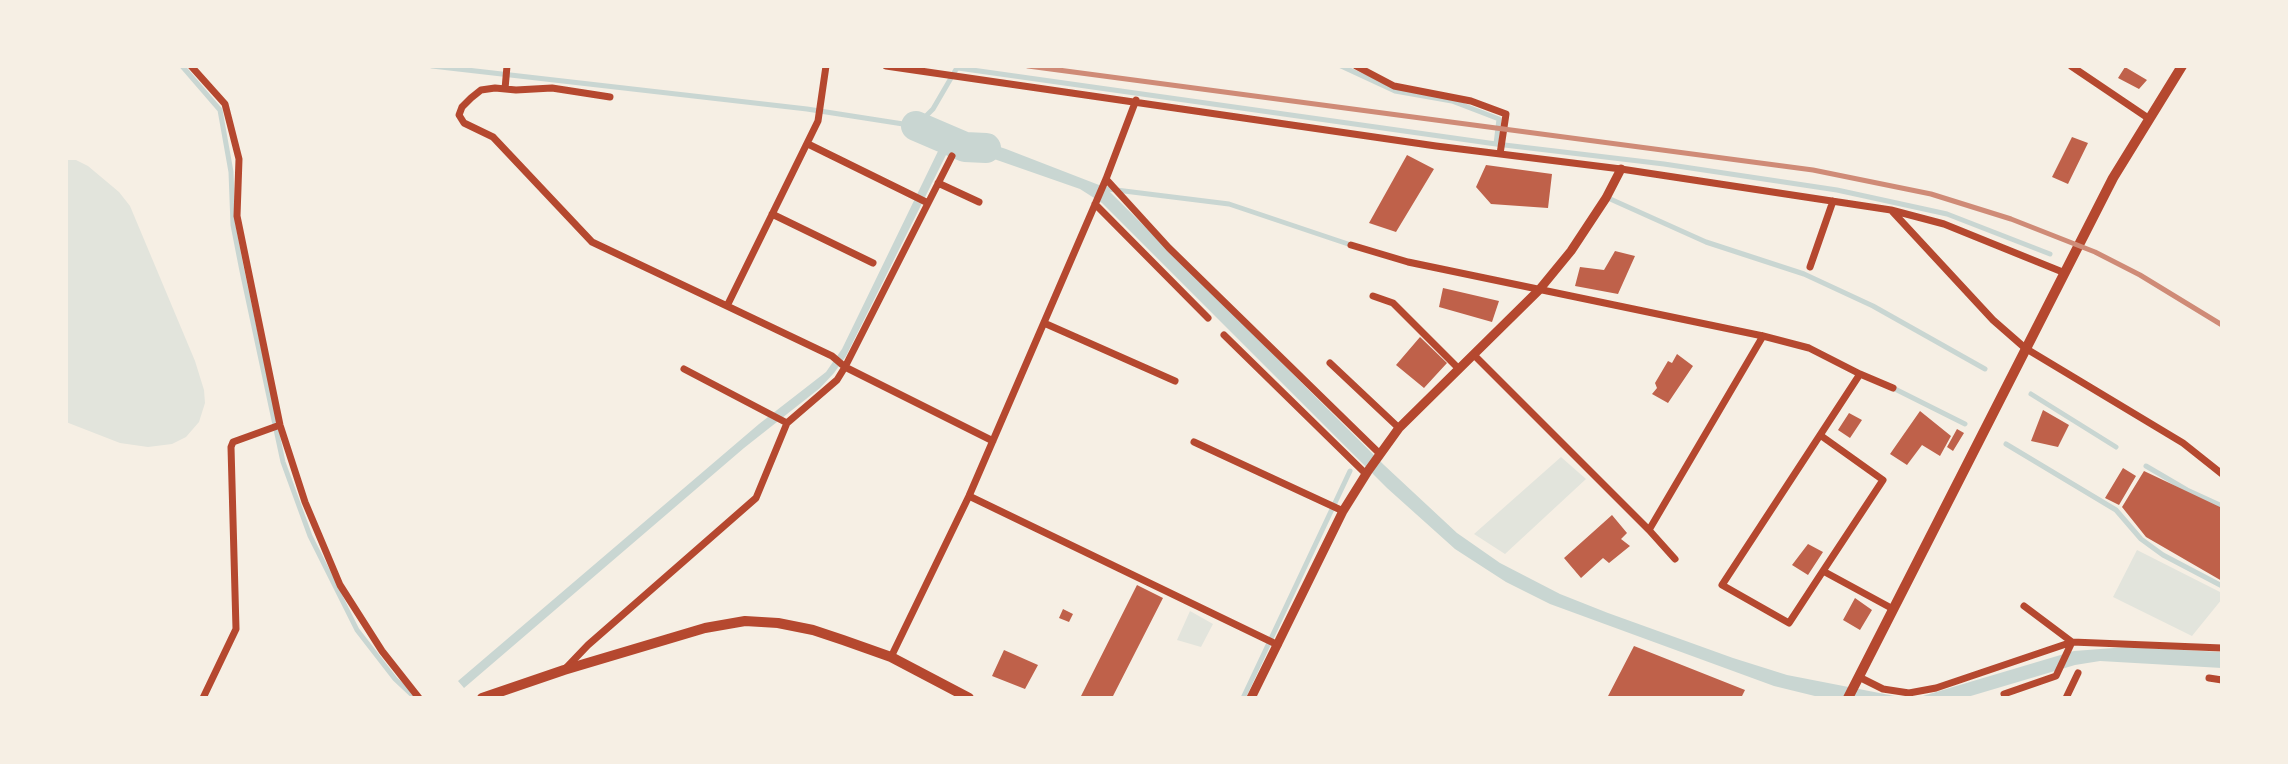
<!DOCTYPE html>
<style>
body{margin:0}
#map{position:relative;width:2288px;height:764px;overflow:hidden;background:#f6efe4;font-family:"Nunito Sans",sans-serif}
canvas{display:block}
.frame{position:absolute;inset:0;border:68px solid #f6efe4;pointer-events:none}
</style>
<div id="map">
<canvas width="2288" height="764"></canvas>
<div class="frame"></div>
</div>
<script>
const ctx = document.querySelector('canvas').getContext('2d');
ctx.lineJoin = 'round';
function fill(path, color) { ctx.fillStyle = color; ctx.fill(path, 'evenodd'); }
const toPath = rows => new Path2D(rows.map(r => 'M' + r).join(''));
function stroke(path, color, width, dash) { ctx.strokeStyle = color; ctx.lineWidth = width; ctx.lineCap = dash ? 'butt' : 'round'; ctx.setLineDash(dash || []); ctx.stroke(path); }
fill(toPath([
 [66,160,76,160,88,166,119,192,130,206,195,361,204,390,205,403,199,422,186,437,172,444,148,447,120,443,66,422],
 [1561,457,1586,479,1505,554,1474,534],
 [2137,550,2222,593,2222,599,2192,636,2113,597],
 [1190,611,1213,624,1201,647,1177,640]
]), '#e2e4dc');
fill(toPath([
 [950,137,974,145,985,142,1006,149,1099,185,1109,191,1384,465,1457,533,1500,563,1560,594,1608,613,1733,658,1787,675,1905,698,1823,698,1774,686,1550,604,1506,582,1455,549,1387,488,1102,203,1080,189,974,152,950,147,846,356,834,373,820,388,744,448,464,688,458,681,759,424,826,372,842,349,941,145],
 [2127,647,2222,652,2222,668,2100,661,2075,665,1964,698,1916,698,2074,651]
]), '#c9d6d2');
stroke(toPath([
 [182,66,220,110,231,172,233,225,242,271,283,462,310,536,357,630,395,679,411,694],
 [432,66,807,109,916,126,933,109,958,66],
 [1341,66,1395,91,1452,101,1499,119,1496,144,1664,164,1837,190,1947,214,2050,254],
 [958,68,1496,144],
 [1100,188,1229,204,1351,245],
 [1608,198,1706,242,1804,274,1873,306,1985,369],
 [1893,388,1965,424],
 [2031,394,2116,447],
 [2006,444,2116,510,2141,539,2163,555,2222,586],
 [2146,466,2187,490,2222,506],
 [1243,698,1350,471]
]), '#c9d6d2', 5);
stroke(toPath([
 [916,126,965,147,986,148]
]), '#c9d6d2', 30);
fill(toPath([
 [2125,67,2147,80,2139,89,2118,78],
 [2072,137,2088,143,2068,184,2052,177],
 [1407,155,1434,169,1396,232,1369,223],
 [1486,165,1552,174,1548,208,1491,204,1476,187],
 [1615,251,1635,256,1618,294,1575,286,1580,267,1604,270],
 [1443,288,1499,301,1492,322,1439,307],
 [1420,337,1447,363,1424,388,1396,365],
 [1677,354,1693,366,1668,403,1652,394,1657,388,1655,383,1668,361,1672,363],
 [2043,410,2069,425,2058,447,2031,441],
 [1920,411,1951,436,1940,456,1922,445,1907,465,1890,454],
 [1849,413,1862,420,1850,438,1838,430],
 [1957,429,1964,433,1953,451,1947,447],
 [2123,468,2136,476,2119,505,2105,498],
 [2144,471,2222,508,2222,581,2146,537,2122,507],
 [1612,515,1627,533,1621,539,1630,546,1609,563,1603,558,1581,578,1564,558],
 [1808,544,1823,552,1808,575,1792,565],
 [1137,585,1163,598,1112,698,1080,698],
 [1855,598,1872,610,1860,630,1843,620],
 [1063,609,1073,614,1069,622,1059,618],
 [1634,646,1745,690,1741,698,1607,698],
 [1004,650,1038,665,1025,689,992,676]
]), '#bf614a');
stroke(toPath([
 [191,66,225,104,239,159,237,216,280,425,305,502,340,585,382,651,419,698],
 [826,66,818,121,727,306,832,356,845,367,993,441],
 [886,66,1436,146,1621,169,1891,210,1944,224,2065,273],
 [1356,66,1394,86,1471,101,1506,114,1500,154],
 [2071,66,2148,118],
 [505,89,507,66],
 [610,97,552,88,516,90,495,88,481,90,471,98,462,107,459,115,464,123,493,137,592,242,727,306],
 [808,144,928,203],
 [1106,179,1169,248,1380,454],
 [938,183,979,202],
 [1095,204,1208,318],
 [1892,211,1993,320,2025,348,2183,443,2222,474],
 [772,214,873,263],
 [1351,245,1408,262,1763,336,1809,348,1860,374,1722,585,1789,623,1823,571,1893,609],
 [1810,267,1833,201],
 [1373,296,1393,303,1459,369],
 [1044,323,1175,381],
 [1224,335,1366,474],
 [1474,355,1649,530],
 [1330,363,1399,428],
 [684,369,787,423],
 [1860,374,1893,388],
 [1820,435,1883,480,1823,571],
 [1194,442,1343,511],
 [969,496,1278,645],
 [1675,559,1649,530,1763,336],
 [2024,606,2072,642],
 [891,657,969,496,1106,179,1136,100],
 [566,668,588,645,756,498,787,423,837,380,845,367,952,156],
 [1859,677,1883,689,1909,693,1936,688,2072,642],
 [2209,678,2222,680],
 [2004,694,2056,676,2072,642,2222,648],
 [203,698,236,629,231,447,233,442,280,425],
 [2066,698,2078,673]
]), '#b5482f', 7);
stroke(toPath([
 [1251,698,1343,511,1368,471,1399,428,1539,290,1571,251,1606,198,1621,169]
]), '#b5482f', 9);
stroke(toPath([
 [482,698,564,670,705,628,745,621,778,623,813,630,843,640,891,657,969,698],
 [1848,698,2113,178,2182,66]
]), '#b5482f', 10);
stroke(toPath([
 [1028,66,1813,170,1931,194,2011,219,2095,252,2140,275,2222,325]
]), '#cf8b77', 5);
</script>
